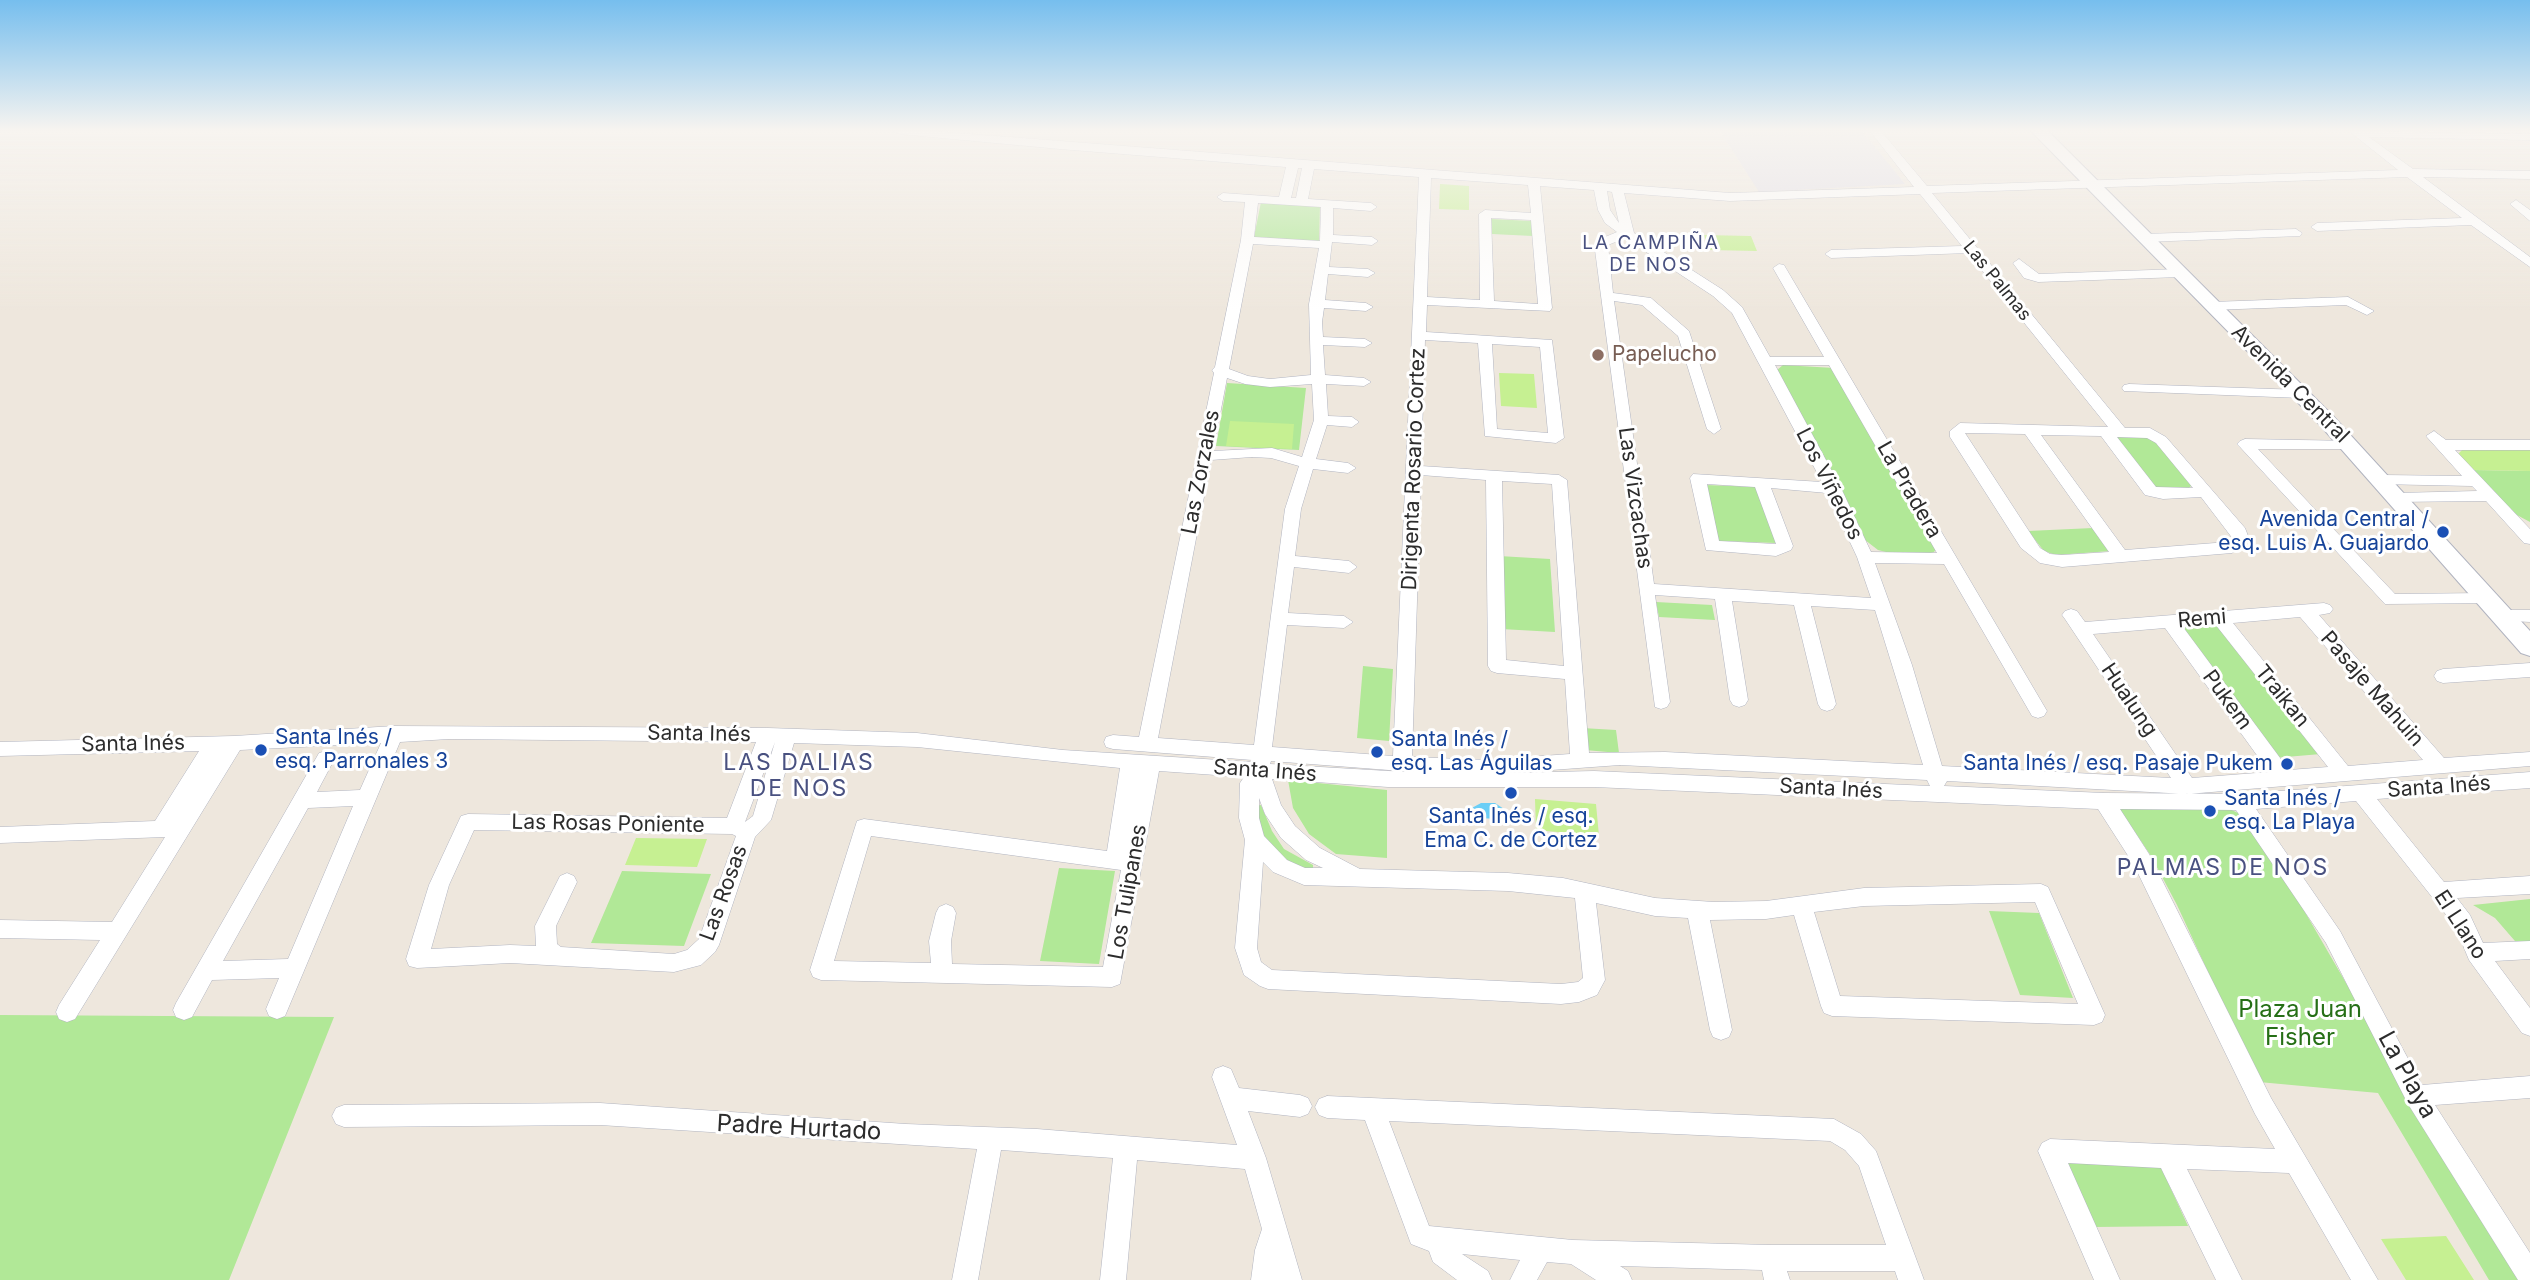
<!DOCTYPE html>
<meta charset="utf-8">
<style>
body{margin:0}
canvas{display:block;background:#eee7dd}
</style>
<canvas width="2530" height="1280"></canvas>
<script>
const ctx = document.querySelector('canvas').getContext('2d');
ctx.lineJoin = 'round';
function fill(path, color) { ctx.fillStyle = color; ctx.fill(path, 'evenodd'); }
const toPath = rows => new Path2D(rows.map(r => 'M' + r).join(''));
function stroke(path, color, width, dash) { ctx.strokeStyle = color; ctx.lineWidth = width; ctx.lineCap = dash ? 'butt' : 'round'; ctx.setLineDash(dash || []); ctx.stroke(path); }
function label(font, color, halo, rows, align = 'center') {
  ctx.font = font + ' Inter,sans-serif'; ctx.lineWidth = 6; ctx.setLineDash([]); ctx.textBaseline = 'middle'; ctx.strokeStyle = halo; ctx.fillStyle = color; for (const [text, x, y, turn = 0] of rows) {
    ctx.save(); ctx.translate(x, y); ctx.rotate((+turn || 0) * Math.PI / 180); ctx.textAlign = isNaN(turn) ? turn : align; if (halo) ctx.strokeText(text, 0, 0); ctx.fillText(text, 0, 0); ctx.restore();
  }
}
fill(toPath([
 [1720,131,1862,131,1905,184,1759,192]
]), '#e1dee7');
fill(toPath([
 [1261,202,1320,206,1319,242,1254,237],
 [1491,219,1532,221,1533,236,1492,234],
 [1783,365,1834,368,1936,549,1934,552,1927,554,1886,552,1878,550,1865,540,1777,370],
 [1227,383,1306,388,1299,450,1216,446],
 [2113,436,2146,436,2155,442,2192,485,2188,489,2157,490],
 [2474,470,2530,471,2530,522,2515,514],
 [1705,485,1760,487,1777,543,1719,541],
 [2093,528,2111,551,2056,555,2044,551,2028,531],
 [1499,556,1550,559,1555,632,1501,629],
 [1656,602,1712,605,1715,620,1659,617],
 [2216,623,2321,754,2274,758,2184,631,2186,626],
 [1363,666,1393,669,1389,741,1357,738],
 [1582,728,1616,730,1619,753,1585,750],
 [1288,780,1387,790,1387,858,1336,854,1309,834,1293,808],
 [1261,805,1272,831,1284,849,1313,865,1313,869,1283,865,1266,852,1255,806],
 [2221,805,2238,813,2298,900,2518,1280,2489,1280,2378,1093,2259,1082,2177,905,2151,856,2119,808],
 [1059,868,1115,871,1099,964,1040,961],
 [622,871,711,874,684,946,591,943],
 [2530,899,2530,947,2521,948,2495,918,2473,905],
 [1989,911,2039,913,2073,998,2020,995],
 [0,1015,334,1017,229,1280,0,1280],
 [2067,1160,2159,1163,2188,1226,2094,1227]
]), '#b1e897');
fill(toPath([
 [1440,184,1469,186,1469,210,1439,209],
 [1704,235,1751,236,1757,251,1709,250],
 [1499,373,1534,374,1537,408,1501,406],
 [1230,421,1294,424,1292,449,1226,446],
 [2463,449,2530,450,2530,471,2474,470,2458,454],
 [1535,799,1596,804,1599,836,1536,830],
 [636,838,707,839,697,867,625,865],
 [2446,1236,2474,1280,2406,1280,2381,1239]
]), '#c6f092');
fill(toPath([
 [1481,803,1495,803,1507,811,1508,819,1471,818,1470,809]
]), '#6bcef6');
const street = toPath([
 [893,131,931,131,1730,193,1914,187,1870,131,1881,131,1927,186,2398,170,2349,131,2530,134,2530,140,2369,137,2413,169,2530,171,2530,179,2423,177,2530,257,2530,267,2471,225,2317,231,2311,227,2317,223,2462,218,2407,177,1932,193,2125,428,2150,428,2166,437,2245,528,2250,541,2232,553,2062,567,2040,563,2021,548,1950,437,1950,431,1960,423,2108,427,1968,253,1831,258,1825,254,1831,250,1962,246,1920,194,1730,201,1624,193,1634,233,1723,290,1742,307,1770,357,1824,357,1773,268,1779,264,1784,265,2047,711,2044,716,2038,718,2032,716,1944,564,1875,563,1912,665,1942,766,2171,778,2065,619,2062,615,2065,611,2071,609,2077,611,2085,622,2324,603,2330,605,2333,609,2330,613,2319,615,2444,758,2530,752,2530,766,2187,794,1947,781,1944,786,2104,793,2241,794,2530,772,2530,788,2377,799,2444,882,2530,876,2530,894,2457,898,2470,915,2483,943,2530,941,2530,959,2495,961,2530,1008,2530,1036,2522,1033,2469,960,2455,926,2356,801,2256,809,2340,931,2422,1085,2530,1076,2530,1098,2435,1105,2530,1253,2530,1280,2518,1280,2408,1104,2326,943,2236,810,2120,809,2149,854,2271,1098,2378,1280,2351,1280,2289,1173,2187,1169,2242,1280,2216,1280,2161,1168,2068,1163,2120,1280,2094,1280,2038,1151,2042,1143,2050,1139,2275,1149,2255,1114,2134,865,2098,809,1594,787,1388,787,1272,779,1281,805,1295,826,1320,848,1360,869,1508,873,1563,878,1655,898,1714,902,1766,901,1864,888,2041,884,2048,887,2105,1015,2102,1022,2094,1025,1832,1016,1824,1013,1821,1006,1794,915,1766,919,1710,920,1732,1030,1729,1037,1721,1040,1713,1037,1710,1030,1688,918,1655,916,1596,903,1605,980,1597,995,1579,1002,1561,1004,1268,989,1260,986,1244,975,1235,948,1245,840,1239,818,1240,783,1244,777,1159,771,1120,984,1112,987,821,980,813,977,810,970,857,821,864,819,1107,851,1120,768,917,747,794,743,771,820,755,837,719,945,715,952,701,965,674,972,510,963,417,968,409,966,406,959,429,885,461,816,468,814,727,818,756,742,449,739,400,742,285,1016,277,1019,269,1016,266,1009,279,978,212,980,192,1017,184,1020,176,1017,173,1010,176,1003,319,753,326,751,333,753,335,758,317,792,360,790,381,743,240,750,75,1019,67,1022,59,1019,56,1012,59,1005,100,940,0,938,0,920,112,922,165,837,0,843,0,827,155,821,199,751,0,756,0,742,234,736,394,726,768,728,917,733,1063,750,1251,762,1252,760,1113,749,1106,747,1104,742,1106,737,1113,735,1139,737,1214,373,1212,370,1215,367,1241,240,1245,202,1223,201,1217,197,1223,193,1279,197,1286,167,1060,149,899,134,893,131],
 [1298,168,1302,168,1296,198,1291,198,1298,168],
 [1314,169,1419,177,1393,756,1272,747,1287,625,1344,628,1353,622,1344,616,1288,613,1294,567,1349,573,1357,567,1349,561,1295,556,1301,509,1313,469,1348,473,1356,468,1348,463,1316,459,1327,425,1352,427,1359,422,1352,417,1328,416,1326,384,1364,386,1371,382,1364,378,1325,375,1323,345,1365,347,1372,343,1365,339,1323,337,1322,322,1324,308,1366,311,1373,307,1366,303,1325,300,1328,274,1368,277,1375,273,1368,269,1329,267,1332,242,1372,245,1378,241,1372,237,1333,235,1333,208,1371,211,1377,207,1371,203,1308,199,1314,169],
 [1431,178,1528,185,1531,213,1485,210,1479,214,1480,300,1427,297,1431,178],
 [1540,186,1594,190,1598,210,1605,223,1617,232,1598,240,1595,250,1655,707,1661,709,1667,707,1670,702,1655,595,1715,599,1730,700,1733,705,1739,707,1745,705,1748,700,1732,601,1794,605,1818,704,1821,709,1827,711,1833,709,1836,704,1811,606,1875,610,1923,765,1665,752,1589,753,1567,480,1559,475,1421,466,1425,340,1478,343,1485,436,1556,443,1564,438,1552,340,1426,332,1427,305,1550,311,1552,308,1540,186],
 [1607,191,1612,192,1619,223,1610,210,1607,191],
 [1258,203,1321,207,1320,241,1254,237,1258,203],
 [1491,218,1531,220,1538,304,1494,301,1491,218],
 [1625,238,1713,296,1732,313,1822,482,1693,474,1690,478,1706,550,1776,556,1791,550,1793,546,1771,488,1827,493,1857,557,1871,598,1654,584,1614,301,1642,305,1678,336,1707,429,1714,434,1721,429,1689,331,1651,298,1613,293,1608,245,1625,238],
 [1253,244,1319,248,1309,304,1311,375,1270,379,1248,376,1229,369,1253,244],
 [1492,344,1540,347,1548,433,1497,429,1492,344],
 [1775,365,1829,365,1937,553,1871,552,1841,488,1775,365],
 [1227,378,1245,384,1270,387,1312,384,1314,420,1302,457,1272,448,1213,451,1227,378],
 [1965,433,2025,434,2109,552,2062,555,2050,554,2040,548,1965,433],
 [2041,435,2101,436,2145,495,2163,499,2201,497,2233,539,2228,542,2125,550,2041,435],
 [2117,437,2147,438,2156,443,2193,488,2156,487,2117,437],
 [1252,457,1271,458,1299,466,1285,509,1254,745,1158,738,1211,460,1252,457],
 [1421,475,1486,480,1488,666,1491,671,1497,673,1565,679,1570,754,1487,760,1412,757,1421,475],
 [1502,481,1552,484,1564,666,1506,660,1502,481],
 [1707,484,1755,487,1776,544,1719,541,1707,484],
 [2300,617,2423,760,2348,766,2233,623,2300,617],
 [2215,624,2328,767,2289,770,2183,627,2215,624],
 [2165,628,2269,772,2192,778,2093,634,2165,628],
 [775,742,753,816,745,822,775,742],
 [1271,761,1402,771,1415,772,1388,771,1270,764,1271,761],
 [1620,765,1927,780,1930,786,1594,771,1510,773,1620,765],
 [1259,798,1265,814,1281,838,1306,860,1323,868,1305,868,1287,860,1264,836,1259,818,1259,798],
 [353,806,288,959,223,961,308,808,353,806],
 [474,830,732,834,736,836,699,939,687,950,674,954,561,947,557,944,556,926,577,882,574,876,567,873,560,876,535,926,536,946,510,945,431,949,449,885,474,830],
 [871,836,1121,870,1103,967,952,964,951,941,956,913,953,907,946,904,939,907,936,913,929,941,931,963,834,961,871,836],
 [1263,862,1273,872,1304,885,1508,891,1575,898,1583,978,1578,982,1561,984,1272,970,1261,962,1257,948,1263,862],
 [2035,902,2078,1004,1840,996,1814,912,1864,906,2035,902],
 [2516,200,2530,210,2530,221,2510,204,2516,200],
 [2296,229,2302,233,2300,236,2145,242,2139,238,2145,234,2296,229],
 [2019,259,2039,274,2180,269,2187,273,2180,277,2038,282,2024,278,2013,263,2019,259],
 [2348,297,2374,311,2367,315,2346,305,2212,310,2205,306,2212,302,2348,297],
 [2129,384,2301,390,2308,394,2301,398,2124,391,2122,388,2124,385,2129,384],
 [2434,431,2446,440,2530,440,2530,450,2455,450,2530,529,2530,544,2524,543,2486,501,2391,502,2389,498,2397,493,2477,491,2472,486,2377,484,2374,480,2377,476,2382,475,2462,476,2426,436,2434,431],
 [2245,439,2354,441,2357,444,2354,447,2349,449,2258,449,2395,594,2486,593,2492,595,2495,599,2492,603,2385,604,2240,447,2237,444,2240,441,2245,439],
 [2502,610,2530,610,2530,622,2496,620,2493,616,2502,610],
 [2530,663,2530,677,2443,683,2437,681,2434,676,2437,671,2443,669,2530,663],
 [1223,1066,1231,1069,1239,1088,1300,1095,1308,1098,1312,1106,1308,1114,1300,1117,1248,1111,1266,1158,1302,1280,1251,1280,1255,1250,1262,1229,1245,1169,1137,1160,1126,1280,1100,1280,1113,1158,1001,1150,978,1280,952,1280,977,1149,600,1125,344,1127,336,1124,332,1116,336,1108,344,1105,600,1103,906,1124,1037,1129,1237,1145,1212,1077,1215,1069,1223,1066],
 [1327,1096,1834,1119,1861,1134,1876,1151,1924,1280,1898,1280,1895,1271,1787,1271,1790,1280,1764,1280,1762,1270,1620,1266,1628,1271,1632,1280,1596,1280,1571,1264,1547,1262,1537,1280,1510,1280,1520,1260,1462,1254,1488,1271,1492,1280,1457,1280,1433,1262,1429,1251,1411,1244,1365,1120,1327,1118,1319,1115,1315,1107,1319,1099,1327,1096],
 [1389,1121,1830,1141,1845,1150,1859,1166,1886,1245,1771,1245,1573,1240,1429,1226,1389,1121]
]);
const secondary = toPath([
 [2031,131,2048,131,2333,416,2530,631,2530,656,2521,653,2319,424,2031,131]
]);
stroke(street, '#b1b4c0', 1);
stroke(secondary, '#b1b4c0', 2);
fill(street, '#fff');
fill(secondary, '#fff');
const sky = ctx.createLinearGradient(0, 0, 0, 310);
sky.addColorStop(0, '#76beee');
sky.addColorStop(0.42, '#f7f4f0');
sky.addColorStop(1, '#f7f4f000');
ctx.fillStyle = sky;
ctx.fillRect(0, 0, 2530, 310);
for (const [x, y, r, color] of [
 [1598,355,7,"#8d6e63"],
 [2443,532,7,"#1a4fb4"],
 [261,750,7,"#1a4fb4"],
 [1377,752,7,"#1a4fb4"],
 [2287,764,7,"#1a4fb4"],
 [1511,793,7,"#1a4fb4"],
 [2210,811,7,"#1a4fb4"]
]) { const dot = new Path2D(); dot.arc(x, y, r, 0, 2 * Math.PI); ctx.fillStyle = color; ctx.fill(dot); stroke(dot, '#fff', 2.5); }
label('18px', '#2c2c2c', '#fff', [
 ["Las Palmas",1997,281,51]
]);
ctx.letterSpacing = '2px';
label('19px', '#495180', '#fff', [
 ["LA CAMPIÑA",1651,243],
 ["DE NOS",1651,265]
]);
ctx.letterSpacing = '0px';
label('21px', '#785e54', '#fff', [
 ["Papelucho",1612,355]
], 'left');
label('21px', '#2c2c2c', '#fff', [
 ["Avenida Central",2290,384,45],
 ["Dirigenta Rosario Cortez",1414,469,-88],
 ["Las Zorzales",1201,472,-79],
 ["Los Viñedos",1829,484,63],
 ["La Pradera",1909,490,60],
 ["Las Vizcachas",1635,498,82],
 ["Remi",2202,619,-5],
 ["Pasaje Mahuin",2372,689,49],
 ["Traikan",2282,696,51],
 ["Hualung",2129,700,56],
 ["Pukem",2227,700,54],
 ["Santa Inés",699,734,1],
 ["Santa Inés",133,744,-1],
 ["Santa Inés",1265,771,4],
 ["Santa Inés",2439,787,-4],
 ["Santa Inés",1831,789,3],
 ["Las Rosas Poniente",608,824,1],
 ["Los Tulipanes",1128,892,-80],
 ["Las Rosas",724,893,-70],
 ["El Llano",2460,925,57]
]);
label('21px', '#164399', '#fff', [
 ["Avenida Central /",2429,520,"right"],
 ["esq. Luis A. Guajardo",2429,544,"right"],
 ["Santa Inés /",275,738],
 ["esq. Parronales 3",275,762],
 ["Santa Inés /",1391,740],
 ["esq. Las Águilas",1391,764],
 ["Santa Inés / esq. Pasaje Pukem",2273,764,"right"],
 ["Santa Inés /",2224,799],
 ["esq. La Playa",2224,823],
 ["Santa Inés / esq.",1511,817,"center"],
 ["Ema C. de Cortez",1511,841,"center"]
], 'left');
ctx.letterSpacing = '2px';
label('23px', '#495180', '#fff', [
 ["LAS DALIAS",799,763],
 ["DE NOS",799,789],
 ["PALMAS DE NOS",2223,868]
]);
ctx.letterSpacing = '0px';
label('24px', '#266f16', '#fff', [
 ["Plaza Juan",2300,1010],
 ["Fisher",2300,1038]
]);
label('24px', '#2c2c2c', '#fff', [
 ["La Playa",2407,1075,61],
 ["Padre Hurtado",799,1128,3]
]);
</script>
